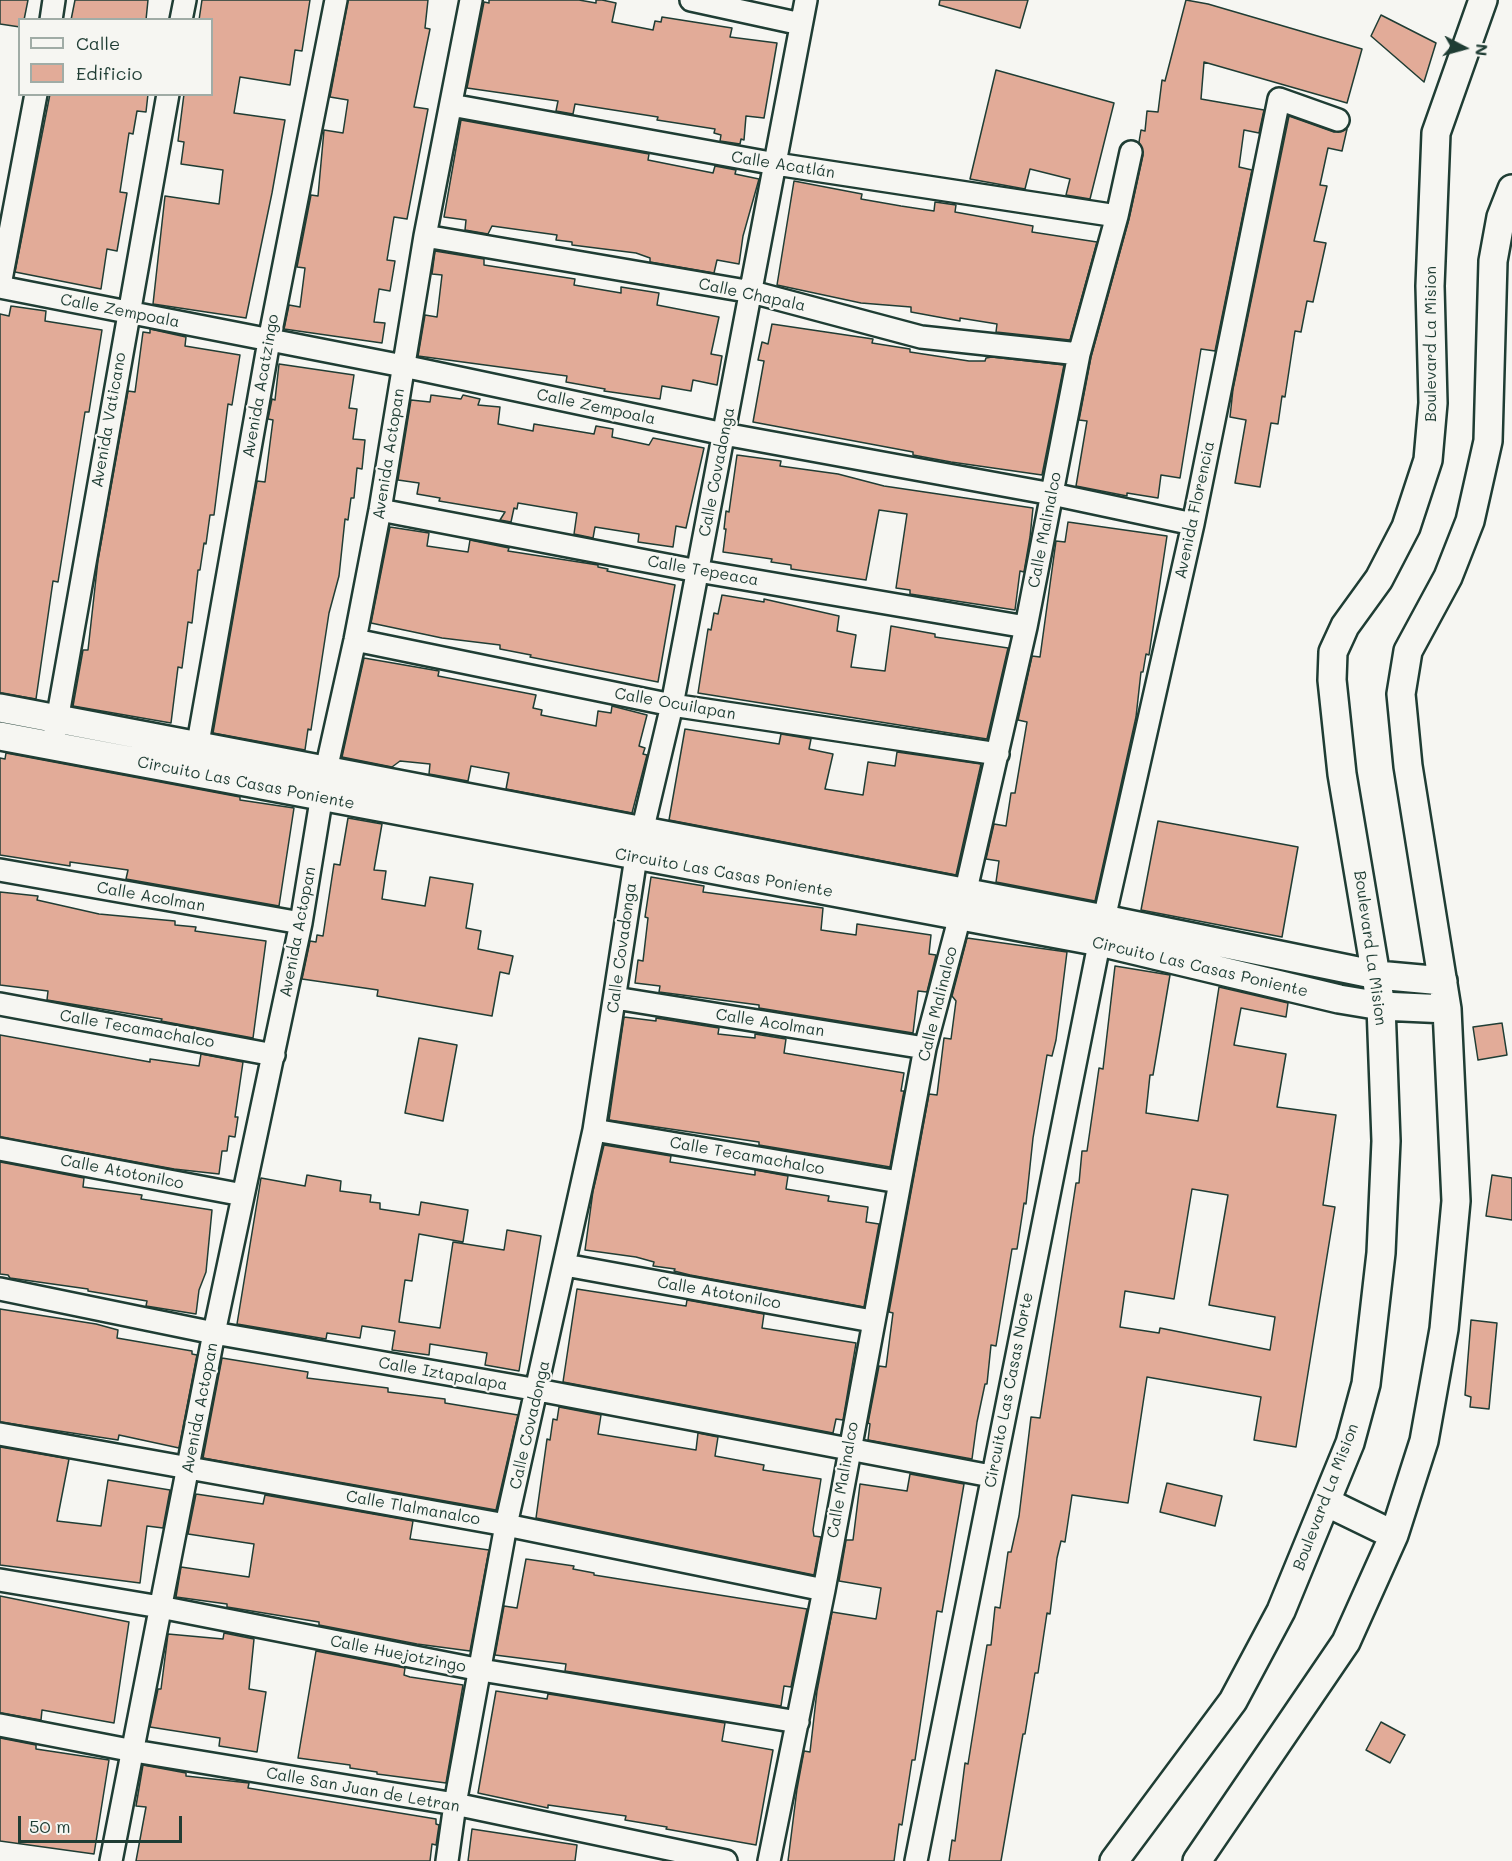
<!DOCTYPE html>
<meta charset="utf-8">
<style>
body{margin:0}
#map{position:relative;width:1512px;height:1861px;overflow:hidden;background:#f6f6f2;font-family:Mali,sans-serif}
canvas{display:block}
.legend{position:absolute;left:18px;top:18px;width:195px;height:78px;box-sizing:border-box;background:#f6f6f2;border:2px solid #a0aca6;margin:0;padding:8px 10px;list-style:none;font-size:18px;color:#1f3d34}
.legend li{display:flex;align-items:center;gap:12px;height:30px}
.legend b{width:30px;border:2px solid #a0aca6}
.north{position:absolute;left:1434px;top:18px;width:60px;height:60px;-webkit-text-stroke:4px #f6f6f2;paint-order:stroke;rotate:96deg;font-size:16px;font-weight:700;line-height:24px;text-align:center;color:#1f3d34}
.north::after{content:'';display:block;margin:auto;width:21px;height:27px;background:#1f3d34;clip-path:polygon(50% 0,100% 100%,50% 72%,0 100%)}
.scale{position:absolute;left:18px;top:1816px;width:164px;height:27px;box-sizing:border-box;border:3px solid #1f3d34;border-top:0;padding-left:8px;font-size:18px;line-height:21px;white-space:nowrap;color:#1f3d34;-webkit-text-stroke:4px #f6f6f2;paint-order:stroke}
</style>
<div id="map">
<canvas width="1512" height="1861"></canvas>
<ul class="legend">
<li><b style="height:8px;background:#f6f6f2"></b>Calle</li>
<li><b style="height:16px;background:#e2ab98"></b>Edificio</li>
</ul>
<div class="north">N</div>
<div class="scale">50 m</div>
</div>
<script>
const ctx = document.querySelector('canvas').getContext('2d');
ctx.lineJoin = 'round';
function fill(path, color) { ctx.fillStyle = color; ctx.fill(path, 'evenodd'); }
const toPath = rows => new Path2D(rows.map(r => 'M' + r).join(''));
function stroke(path, color, width, dash) { ctx.strokeStyle = color; ctx.lineWidth = width; ctx.lineCap = dash ? 'butt' : 'round'; ctx.setLineDash(dash || []); ctx.stroke(path); }
function label(font, color, halo, rows, align = 'center') {
  ctx.font = font + ' Mali,sans-serif'; ctx.lineWidth = 4.5; ctx.setLineDash([]); ctx.textBaseline = 'middle'; ctx.strokeStyle = halo; ctx.fillStyle = color; for (const [text, x, y, turn = 0] of rows) {
    ctx.save(); ctx.translate(x, y); ctx.rotate((+turn || 0) * Math.PI / 180); ctx.textAlign = isNaN(turn) ? turn : align; if (halo) ctx.strokeText(text, 0, 0); ctx.fillText(text, 0, 0); ctx.restore();
  }
}
const building = toPath([
 [0,0,28,0,24,20,20,20,20,27,0,24,0,0],
 [75,0,148,0,146,20,71,20,75,0],
 [202,0,310,0,302,51,295,50,290,85,240,77,234,113,285,120,272,193,246,318,153,304,165,196,219,204,223,170,181,164,184,142,178,141,184,94,212,94,212,20,199,20,202,0],
 [348,0,428,0,425,28,430,29,414,107,428,109,407,219,394,217,387,260,395,261,390,291,379,289,374,322,385,323,382,343,284,329,289,305,300,307,305,268,297,267,311,195,318,196,324,130,343,133,348,100,330,97,348,0],
 [489,0,579,0,596,3,596,0,602,0,616,3,612,22,653,30,655,21,661,22,662,17,732,28,730,37,777,43,764,118,746,116,744,140,741,139,740,144,720,141,721,135,714,133,715,129,657,120,658,117,575,104,573,114,556,111,558,101,467,88,484,2,489,3,489,0],
 [940,0,1028,0,1020,28,939,5,940,0],
 [1186,0,1208,4,1362,49,1347,103,1204,62,1201,99,1264,110,1259,133,1244,130,1239,167,1252,170,1215,351,1201,349,1180,478,1161,475,1158,498,1127,493,1127,496,1076,486,1087,421,1079,420,1091,357,1129,219,1143,155,1139,142,1141,130,1145,131,1147,111,1158,112,1162,80,1165,81,1186,0],
 [1381,15,1436,43,1424,82,1371,36,1381,15],
 [996,70,1114,103,1090,199,1066,195,1070,179,1030,169,1025,189,970,179,996,70],
 [50,94,148,94,146,112,137,111,133,134,129,133,120,192,127,193,117,251,107,249,101,289,15,272,50,94],
 [1289,116,1334,132,1347,129,1342,151,1328,148,1320,185,1327,186,1314,241,1326,243,1313,302,1307,301,1301,332,1295,331,1285,397,1282,396,1278,424,1271,423,1260,487,1235,483,1246,420,1230,417,1233,389,1289,116],
 [461,120,649,154,648,160,713,173,715,166,736,170,735,174,759,179,743,236,739,264,717,260,714,273,650,262,650,258,636,253,572,245,572,242,556,240,557,235,492,226,488,234,465,230,466,220,444,217,461,120],
 [794,181,862,194,861,199,901,206,934,211,935,202,956,205,955,212,1033,226,1032,232,1097,242,1070,340,996,332,997,324,960,318,960,321,911,312,911,307,861,303,777,285,794,181],
 [435,251,484,259,484,265,575,279,574,285,621,293,621,287,659,293,657,305,719,317,711,354,722,356,717,385,693,380,691,391,662,386,660,399,604,391,605,389,566,382,567,376,418,356,425,315,437,317,442,275,432,274,435,251],
 [11,306,46,311,45,321,102,330,89,412,85,412,58,582,53,581,36,699,0,693,0,314,9,316,11,306],
 [772,324,873,339,872,343,910,349,910,352,969,361,985,361,986,358,992,357,1064,365,1042,475,951,462,913,455,913,452,753,422,764,361,758,360,762,342,768,344,772,324],
 [150,329,186,337,185,346,240,355,232,405,228,404,214,515,210,515,206,544,204,543,200,570,198,570,192,623,188,622,182,668,178,667,171,723,73,706,83,650,88,650,98,560,128,391,135,392,143,332,150,333,150,329],
 [279,364,354,375,349,408,357,409,353,439,365,440,362,469,357,468,354,498,351,498,348,520,345,519,339,576,329,613,311,730,308,729,305,750,213,733,257,481,265,482,273,420,268,419,272,399,275,400,279,364],
 [431,395,461,399,463,395,480,399,478,405,500,407,498,424,533,431,534,424,594,434,596,426,613,429,612,437,649,445,653,438,704,448,686,528,676,526,673,547,638,542,639,534,595,527,593,538,574,534,577,513,518,503,517,509,514,508,511,522,500,520,505,512,439,501,440,498,417,494,419,483,398,480,411,400,430,402,431,395],
 [737,455,781,461,780,466,838,474,884,486,1033,508,1030,537,1024,572,1020,571,1015,610,910,594,910,590,896,588,907,514,879,510,866,580,791,569,791,565,771,562,772,559,723,552,726,529,724,529,726,511,729,512,737,455],
 [1068,522,1167,536,1149,655,1146,654,1143,672,1141,672,1136,717,1095,901,996,882,999,861,986,859,994,824,1006,826,1011,793,1015,793,1027,722,1018,720,1032,656,1040,657,1056,541,1065,542,1068,522],
 [390,527,429,533,427,546,468,552,470,540,509,548,508,551,598,565,598,567,608,569,607,571,675,585,658,682,530,657,531,655,500,649,500,645,442,638,371,623,390,527],
 [722,595,764,602,764,599,839,616,837,631,856,635,851,667,885,671,891,626,935,634,935,637,1008,648,987,739,698,693,708,629,711,630,714,613,718,614,722,595],
 [364,658,439,671,438,676,536,695,533,708,542,710,541,715,596,726,598,711,611,713,612,706,647,715,639,746,645,748,643,754,647,755,632,813,506,789,509,773,471,766,468,781,429,774,430,764,400,761,392,767,342,757,364,658],
 [685,729,779,744,781,734,811,739,809,749,833,754,825,789,863,795,868,762,895,766,897,752,981,764,956,875,669,820,685,729],
 [6,753,240,797,240,800,294,808,279,906,126,879,128,870,70,862,70,866,0,855,0,758,5,759,6,753],
 [348,818,382,824,374,870,386,871,382,899,425,906,430,877,473,884,466,928,481,931,478,949,513,956,509,974,500,972,492,1016,377,996,378,990,302,979,310,941,316,942,317,935,323,936,334,864,340,865,348,818],
 [1158,821,1298,847,1282,937,1141,910,1158,821],
 [651,877,704,886,703,892,823,908,821,930,856,935,857,924,931,935,929,954,936,955,927,992,918,991,913,1033,759,1008,759,1005,659,992,660,986,635,983,638,960,643,961,648,918,645,917,651,877],
 [0,892,38,896,37,900,99,914,175,921,175,925,196,927,195,931,266,941,253,1038,161,1021,162,1019,47,1000,48,991,0,985,0,892],
 [967,938,1067,952,1056,1040,1052,1056,1047,1055,1033,1138,1026,1204,1024,1203,1017,1249,1012,1249,996,1346,991,1345,987,1384,985,1384,977,1422,972,1459,868,1440,870,1424,868,1423,879,1366,886,1367,893,1313,889,1312,929,1094,937,1095,944,1038,951,1039,956,1001,952,996,967,938],
 [1115,966,1170,975,1153,1075,1150,1075,1146,1113,1198,1121,1219,987,1288,1003,1286,1017,1241,1008,1234,1045,1286,1054,1277,1107,1336,1115,1323,1205,1335,1207,1296,1447,1254,1440,1261,1397,1147,1377,1128,1503,1072,1495,1065,1542,1061,1541,1057,1558,1050,1614,1047,1613,1038,1673,1035,1673,1025,1734,1023,1734,1001,1861,949,1861,952,1840,955,1841,965,1763,968,1764,987,1645,991,1645,995,1607,1000,1608,1008,1552,1011,1552,1019,1516,1031,1417,1040,1418,1076,1183,1079,1183,1082,1151,1087,1151,1099,1068,1103,1069,1115,966],
 [1192,1189,1228,1195,1209,1305,1275,1317,1270,1350,1160,1328,1159,1333,1120,1327,1125,1291,1174,1299,1192,1189],
 [624,1017,656,1021,656,1018,719,1028,718,1034,755,1038,755,1034,786,1039,784,1053,904,1073,901,1091,904,1091,890,1167,759,1145,759,1142,609,1120,624,1017],
 [1502,1023,1507,1055,1478,1060,1473,1027,1502,1023],
 [0,1035,150,1062,150,1059,199,1066,201,1054,243,1062,235,1117,238,1117,235,1137,229,1136,227,1151,222,1151,219,1174,174,1169,0,1137,0,1035],
 [419,1038,457,1045,443,1121,405,1113,419,1038],
 [604,1145,671,1156,670,1162,755,1175,755,1170,788,1176,786,1189,829,1196,828,1201,868,1207,866,1222,879,1224,864,1307,690,1275,674,1271,675,1269,653,1266,654,1262,636,1257,585,1250,593,1191,604,1145],
 [0,1162,84,1178,83,1187,142,1195,141,1199,212,1210,206,1272,199,1290,196,1314,146,1306,147,1301,88,1291,88,1289,10,1278,8,1275,0,1274,0,1162],
 [307,1175,341,1181,340,1191,371,1195,370,1202,380,1203,380,1209,419,1215,421,1202,468,1210,463,1242,419,1234,412,1281,405,1280,399,1322,440,1328,453,1242,504,1250,507,1230,541,1236,519,1371,485,1365,487,1353,430,1344,429,1355,392,1350,395,1331,362,1326,360,1338,327,1333,326,1339,237,1324,261,1178,305,1186,307,1175],
 [1492,1175,1512,1178,1512,1220,1486,1216,1492,1175],
 [577,1289,686,1306,687,1300,764,1314,762,1328,856,1343,843,1420,836,1419,833,1433,563,1382,577,1289],
 [0,1309,96,1324,118,1330,117,1338,192,1351,192,1354,197,1355,179,1448,119,1435,118,1440,0,1422,0,1309],
 [1471,1320,1497,1323,1489,1409,1470,1407,1471,1397,1465,1395,1471,1320],
 [222,1358,308,1372,307,1378,388,1388,388,1392,445,1399,445,1403,518,1415,496,1510,203,1458,222,1358],
 [559,1407,601,1415,598,1434,696,1450,698,1433,718,1437,715,1456,764,1465,763,1470,821,1479,813,1530,814,1536,821,1537,814,1575,536,1518,547,1439,550,1440,553,1419,557,1420,559,1407],
 [0,1447,69,1459,57,1521,101,1526,108,1480,170,1490,163,1528,147,1526,140,1583,0,1565,0,1447],
 [910,1474,964,1484,942,1612,937,1611,915,1760,912,1760,902,1825,899,1824,894,1861,788,1861,797,1789,804,1751,810,1752,817,1691,832,1612,876,1619,881,1588,839,1581,846,1540,853,1540,860,1484,907,1491,910,1474],
 [1167,1483,1222,1496,1215,1526,1160,1512,1167,1483],
 [196,1494,263,1504,265,1495,413,1521,410,1539,489,1550,470,1651,417,1644,319,1625,319,1622,227,1607,227,1604,176,1597,181,1567,249,1577,254,1544,188,1534,196,1494],
 [526,1559,574,1566,573,1569,594,1573,594,1575,807,1609,791,1687,784,1686,781,1706,565,1671,566,1664,495,1655,504,1606,517,1608,526,1559],
 [0,1596,129,1622,114,1723,42,1710,41,1720,0,1713,0,1596],
 [224,1633,254,1639,249,1689,266,1692,257,1752,219,1746,220,1738,150,1727,158,1689,161,1689,168,1634,223,1639,224,1633],
 [316,1651,405,1668,404,1675,410,1677,463,1685,446,1783,377,1774,377,1772,350,1768,350,1765,298,1758,316,1651],
 [496,1691,547,1699,548,1694,555,1695,725,1723,722,1741,773,1750,756,1845,666,1829,667,1827,625,1820,626,1816,548,1805,548,1808,478,1793,496,1691],
 [1381,1722,1405,1735,1390,1763,1366,1750,1381,1722],
 [0,1738,36,1745,36,1749,109,1760,94,1854,0,1841,0,1738],
 [143,1765,186,1773,186,1776,249,1783,248,1788,436,1819,436,1824,439,1825,436,1845,432,1844,430,1861,136,1861,146,1807,136,1806,143,1765],
 [472,1829,577,1845,575,1861,468,1861,472,1829]
]);
fill(building, '#e2ab98');
stroke(building, '#1f3d34', 1.5);
const minor = toPath([
 [691,0,801,24],
 [51,20,54,0],
 [181,20,185,0],
 [451,105,776,164,1117,216],
 [425,236,752,292,921,337,1079,354],
 [0,285,36,94],
 [0,287,403,366,724,434,1052,494,1193,524],
 [380,510,698,571,1026,627],
 [355,640,672,705,998,754],
 [55,732,168,94],
 [195,760,269,341,336,0],
 [0,870,301,923],
 [615,998,925,1048],
 [0,1004,274,1055],
 [594,1130,899,1182],
 [0,1149,243,1195],
 [565,1265,872,1321],
 [0,1289,214,1333,538,1390,991,1476],
 [0,1434,506,1525,824,1590],
 [0,1580,160,1607,481,1670,798,1722],
 [0,1725,134,1751,455,1804,726,1861],
 [111,1861,214,1333,301,923,326,770,355,640,380,510,425,236,471,0],
 [447,1861,455,1804,506,1525,594,1130,636,857,672,705,806,0],
 [769,1861,824,1590,925,1048,960,916,1026,627,1079,354,1117,216,1131,152],
 [916,1861,1104,919,1193,524,1279,99,1338,120]
]);
const tertiary = toPath([
 [0,708,1104,919,1377,975,1443,981],
 [0,736,1100,942,1339,999,1381,1006,1447,1009],
 [1326,1502,1394,1535],
 [1114,1861,1233,1701,1281,1611,1350,1443,1366,1384,1381,1253,1386,1141,1381,1006,1342,774,1332,680,1333,652,1345,626,1379,579,1406,527,1428,460,1433,403,1430,286,1436,133,1483,0],
 [1197,1861,1346,1642,1394,1535,1424,1441,1444,1329,1456,1201,1447,1009,1408,766,1401,694,1408,651,1448,577,1470,521,1488,441,1493,261,1501,217,1512,189]
]);
stroke(minor, '#1f3d34', 26);
stroke(tertiary, '#1f3d34', 32);
stroke(minor, '#f6f6f2', 21);
stroke(tertiary, '#f6f6f2', 27);
label('16px', '#1f3d34', '#f6f6f2', [
 ["Calle Acatlán",783,165,9],
 ["Calle Chapala",752,295,12],
 ["Calle Zempoala",120,311,11],
 ["Boulevard La Mision",1431,344,-90],
 ["Avenida Acatzingo",261,386,-80],
 ["Calle Zempoala",596,407,12],
 ["Avenida Vaticano",109,420,-80],
 ["Avenida Actopan",389,454,-81],
 ["Calle Covadonga",717,472,-79],
 ["Avenida Florencia",1195,510,-78],
 ["Calle Malinalco",1045,530,-79],
 ["Calle Tepeaca",703,571,10],
 ["Calle Ocuilapan",675,704,10],
 ["Circuito Las Casas Poniente",246,783,11],
 ["Circuito Las Casas Poniente",724,873,10],
 ["Calle Acolman",151,897,10],
 ["Avenida Actopan",298,932,-79],
 ["Calle Covadonga",622,948,-82],
 ["Boulevard La Mision",1370,948,82],
 ["Circuito Las Casas Poniente",1200,967,13],
 ["Calle Malinalco",938,1004,-76],
 ["Calle Acolman",770,1023,9],
 ["Calle Tecamachalco",137,1029,10],
 ["Calle Tecamachalco",747,1156,10],
 ["Calle Atotonilco",122,1172,11],
 ["Calle Atotonilco",719,1293,10],
 ["Calle Iztapalapa",443,1374,10],
 ["Circuito Las Casas Norte",1009,1390,-79],
 ["Avenida Actopan",200,1408,-79],
 ["Calle Covadonga",530,1425,-77],
 ["Calle Malinalco",843,1480,-80],
 ["Boulevard La Mision",1326,1497,-69],
 ["Calle Tlalmanalco",413,1508,10],
 ["Calle Huejotzingo",398,1654,11],
 ["Calle San Juan de Letran",363,1790,10]
]);
</script>
